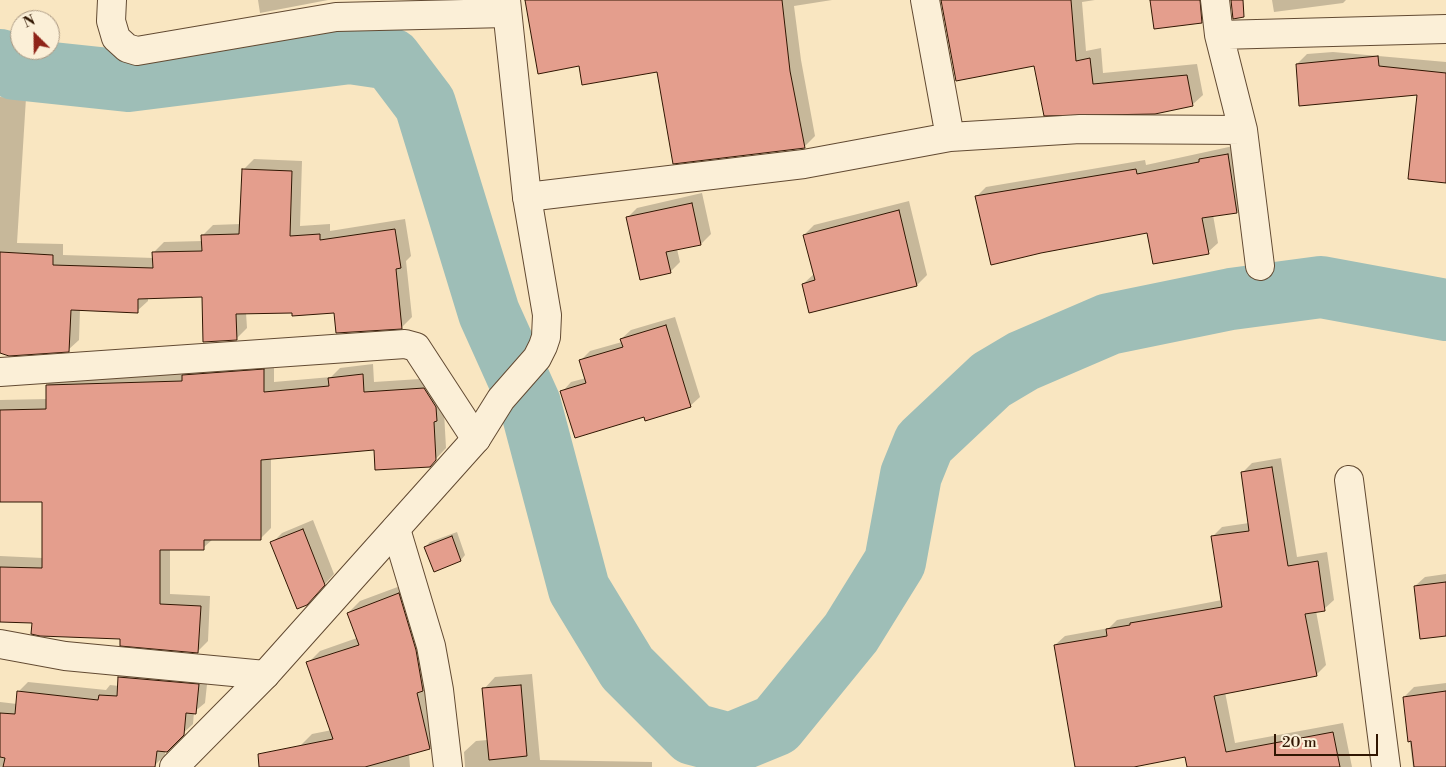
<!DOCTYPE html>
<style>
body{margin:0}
#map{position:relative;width:1446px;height:767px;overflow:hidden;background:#f9e6c1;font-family:"Libre Bodoni",serif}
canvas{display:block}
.north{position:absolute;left:10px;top:10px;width:50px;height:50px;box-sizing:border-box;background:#fbefd7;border:1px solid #aa9882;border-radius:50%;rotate:337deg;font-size:14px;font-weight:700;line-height:20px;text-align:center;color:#301602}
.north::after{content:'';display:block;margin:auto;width:18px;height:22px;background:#8f2418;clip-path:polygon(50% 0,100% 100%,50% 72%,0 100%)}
.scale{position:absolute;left:1274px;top:734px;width:104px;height:22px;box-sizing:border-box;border:2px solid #301602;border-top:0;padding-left:6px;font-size:15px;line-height:18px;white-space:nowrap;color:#301602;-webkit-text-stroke:4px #fbefd7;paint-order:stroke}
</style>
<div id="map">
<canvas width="1446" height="767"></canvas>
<div class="north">N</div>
<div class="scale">20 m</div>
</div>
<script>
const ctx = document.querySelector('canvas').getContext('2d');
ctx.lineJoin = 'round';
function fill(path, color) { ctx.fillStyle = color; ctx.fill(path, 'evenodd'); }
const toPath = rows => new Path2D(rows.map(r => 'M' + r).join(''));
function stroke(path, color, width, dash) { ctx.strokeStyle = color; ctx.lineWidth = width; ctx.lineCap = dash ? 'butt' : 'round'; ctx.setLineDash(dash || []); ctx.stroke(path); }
fill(toPath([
 [258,0,328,0,260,13],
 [526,0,832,0,794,6,801,60,815,136,804,147,658,70,580,65],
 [941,0,1095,0,1082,2,1086,51,1101,48,1103,73,1197,64,1203,95,1192,105,1155,113,1035,64],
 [1151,0,1212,0,1212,11,1201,22],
 [1272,0,1346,0,1343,3,1274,12],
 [1333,52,1446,62,1446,181,1419,93,1297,64,1307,54],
 [0,97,26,98,17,243,63,244,63,255,154,258,153,253,164,242,203,241,202,236,213,225,241,224,243,170,254,159,302,161,300,226,330,224,330,231,405,219,411,256,406,261,412,317,402,327,335,312,246,313,247,328,236,339,203,296,148,297,148,301,137,311,80,309,79,340,68,350,0,352],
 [1238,145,1247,202,1237,212,1213,215,1218,243,1208,252,1148,231,976,197,986,187,1145,160,1146,165],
 [702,193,711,234,701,244,677,249,680,262,670,272,627,218,637,208],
 [909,201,927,275,917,285,810,311,803,284,814,274,804,235,814,225],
 [675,317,700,397,690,406,645,415,562,392,571,382,586,378,581,360,590,351,622,342,621,339,631,330],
 [274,360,274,382,331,377,340,368,373,364,374,382,435,378,444,412,446,448,430,465,375,448,271,458,271,528,261,538,213,539,203,548,170,549,170,594,210,596,208,641,197,652,0,614,0,556,43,558,43,500,0,501,0,400,47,399,47,385,57,375],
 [1281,458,1297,557,1327,552,1334,600,1324,609,1316,611,1326,665,1316,675,1225,692,1235,743,1343,723,1352,767,1188,767,1186,755,1138,765,1138,767,1076,767,1055,645,1065,636,1109,628,1117,620,1222,600,1212,537,1222,527,1249,523,1242,473,1252,463],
 [313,520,334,574,316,594,272,543,282,533],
 [457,532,465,555,461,560,434,570,425,547,430,542],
 [1446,574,1446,635,1415,586,1425,577],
 [411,582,441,736,430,748,409,754,410,767,304,767,300,746,312,734,332,730,308,663,320,651,357,638,348,613,360,601],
 [129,667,208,675,205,703,194,712,193,724,165,750,165,755,155,765,0,767,0,702,17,704,18,692,28,682,106,690,110,685,119,686,119,677],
 [532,674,540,760,652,762,652,767,465,767,464,752,476,741,488,740,484,689,495,677],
 [1446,683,1446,767,1413,767,1404,697,1414,687]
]), '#0003');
stroke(toPath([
 [0,60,15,69,128,81,350,53,391,59,425,104,489,313,530,404,579,589,627,668,693,734,730,744,776,725,851,633,895,562,911,475,924,443,991,380,1023,361,1109,324,1231,299,1321,287,1446,310]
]), '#9ebeb7', 62);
const building = toPath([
 [525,0,782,0,790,71,805,148,673,164,657,72,582,85,579,66,538,74,525,0],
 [941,0,1071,0,1076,61,1090,58,1093,84,1187,75,1193,106,1155,114,1044,116,1034,66,956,81,941,0],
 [1150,0,1200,0,1202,23,1154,29,1150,0],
 [1231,0,1243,0,1244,17,1233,19,1231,0],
 [1378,56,1379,66,1446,73,1446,183,1408,179,1417,95,1299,106,1296,64,1378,56],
 [1228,154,1237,213,1202,218,1209,254,1153,264,1147,233,1041,253,991,265,975,196,1136,169,1137,174,1199,162,1199,159,1228,154],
 [242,169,292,171,290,236,320,234,320,240,395,229,401,268,396,269,402,329,336,333,334,313,292,316,292,313,236,314,237,340,203,342,202,297,138,299,138,313,71,310,69,352,9,356,0,353,0,252,53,255,53,265,153,268,152,252,202,251,201,235,239,234,242,169],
 [692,203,701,245,666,252,671,273,640,280,626,217,692,203],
 [899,210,917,286,809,313,802,284,815,280,803,235,899,210],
 [666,325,691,407,645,421,644,417,575,438,560,391,586,383,579,360,623,347,620,339,666,325],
 [264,369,264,392,329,386,328,378,363,374,364,392,424,388,436,407,437,421,434,422,436,460,430,467,375,470,374,450,261,460,261,540,204,540,204,550,160,550,160,604,201,606,198,653,120,646,120,639,40,636,31,634,32,623,0,622,0,567,42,568,42,502,0,502,0,410,46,409,46,385,182,381,182,375,264,369],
 [1272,467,1288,566,1318,561,1325,611,1305,614,1317,676,1214,696,1226,752,1333,732,1340,767,1187,767,1185,757,1134,767,1075,767,1054,645,1107,636,1106,629,1130,625,1130,623,1222,607,1211,536,1249,531,1241,472,1272,467],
 [303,529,325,585,307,605,297,609,270,542,303,529],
 [452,536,461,561,434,572,424,547,452,536],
 [1446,582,1446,636,1420,639,1414,586,1446,582],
 [399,593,416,650,423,691,417,693,430,749,365,767,259,767,258,754,333,739,306,662,359,645,347,613,399,593],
 [118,677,199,684,196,714,186,713,184,735,167,752,157,751,155,767,3,767,5,758,0,757,0,713,15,714,17,691,98,700,99,695,117,696,118,677],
 [521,685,527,756,489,760,482,688,521,685],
 [1446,691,1446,767,1414,767,1411,741,1408,742,1403,697,1446,691]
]);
fill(building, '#e49e8d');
stroke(building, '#301602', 1);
const minor = toPath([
 [112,0,111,21,116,38,127,48,137,51,336,17,507,13],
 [925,0,950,137],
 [1215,0,1219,35,1243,130,1260,266],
 [1219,35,1446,29],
 [527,197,804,164,950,137,1080,129,1243,130],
 [0,372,405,344,416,347,476,439],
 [1349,480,1386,767],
 [396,529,431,646,439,690,448,767],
 [0,644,65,656,265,675]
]);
const tertiary = toPath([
 [174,767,265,675,476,439,501,399,537,358,543,346,546,337,547,315,527,197,506,0]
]);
stroke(minor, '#624a32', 30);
stroke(tertiary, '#624a32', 30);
stroke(minor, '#fbefd7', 28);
stroke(tertiary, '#fbefd7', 28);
</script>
